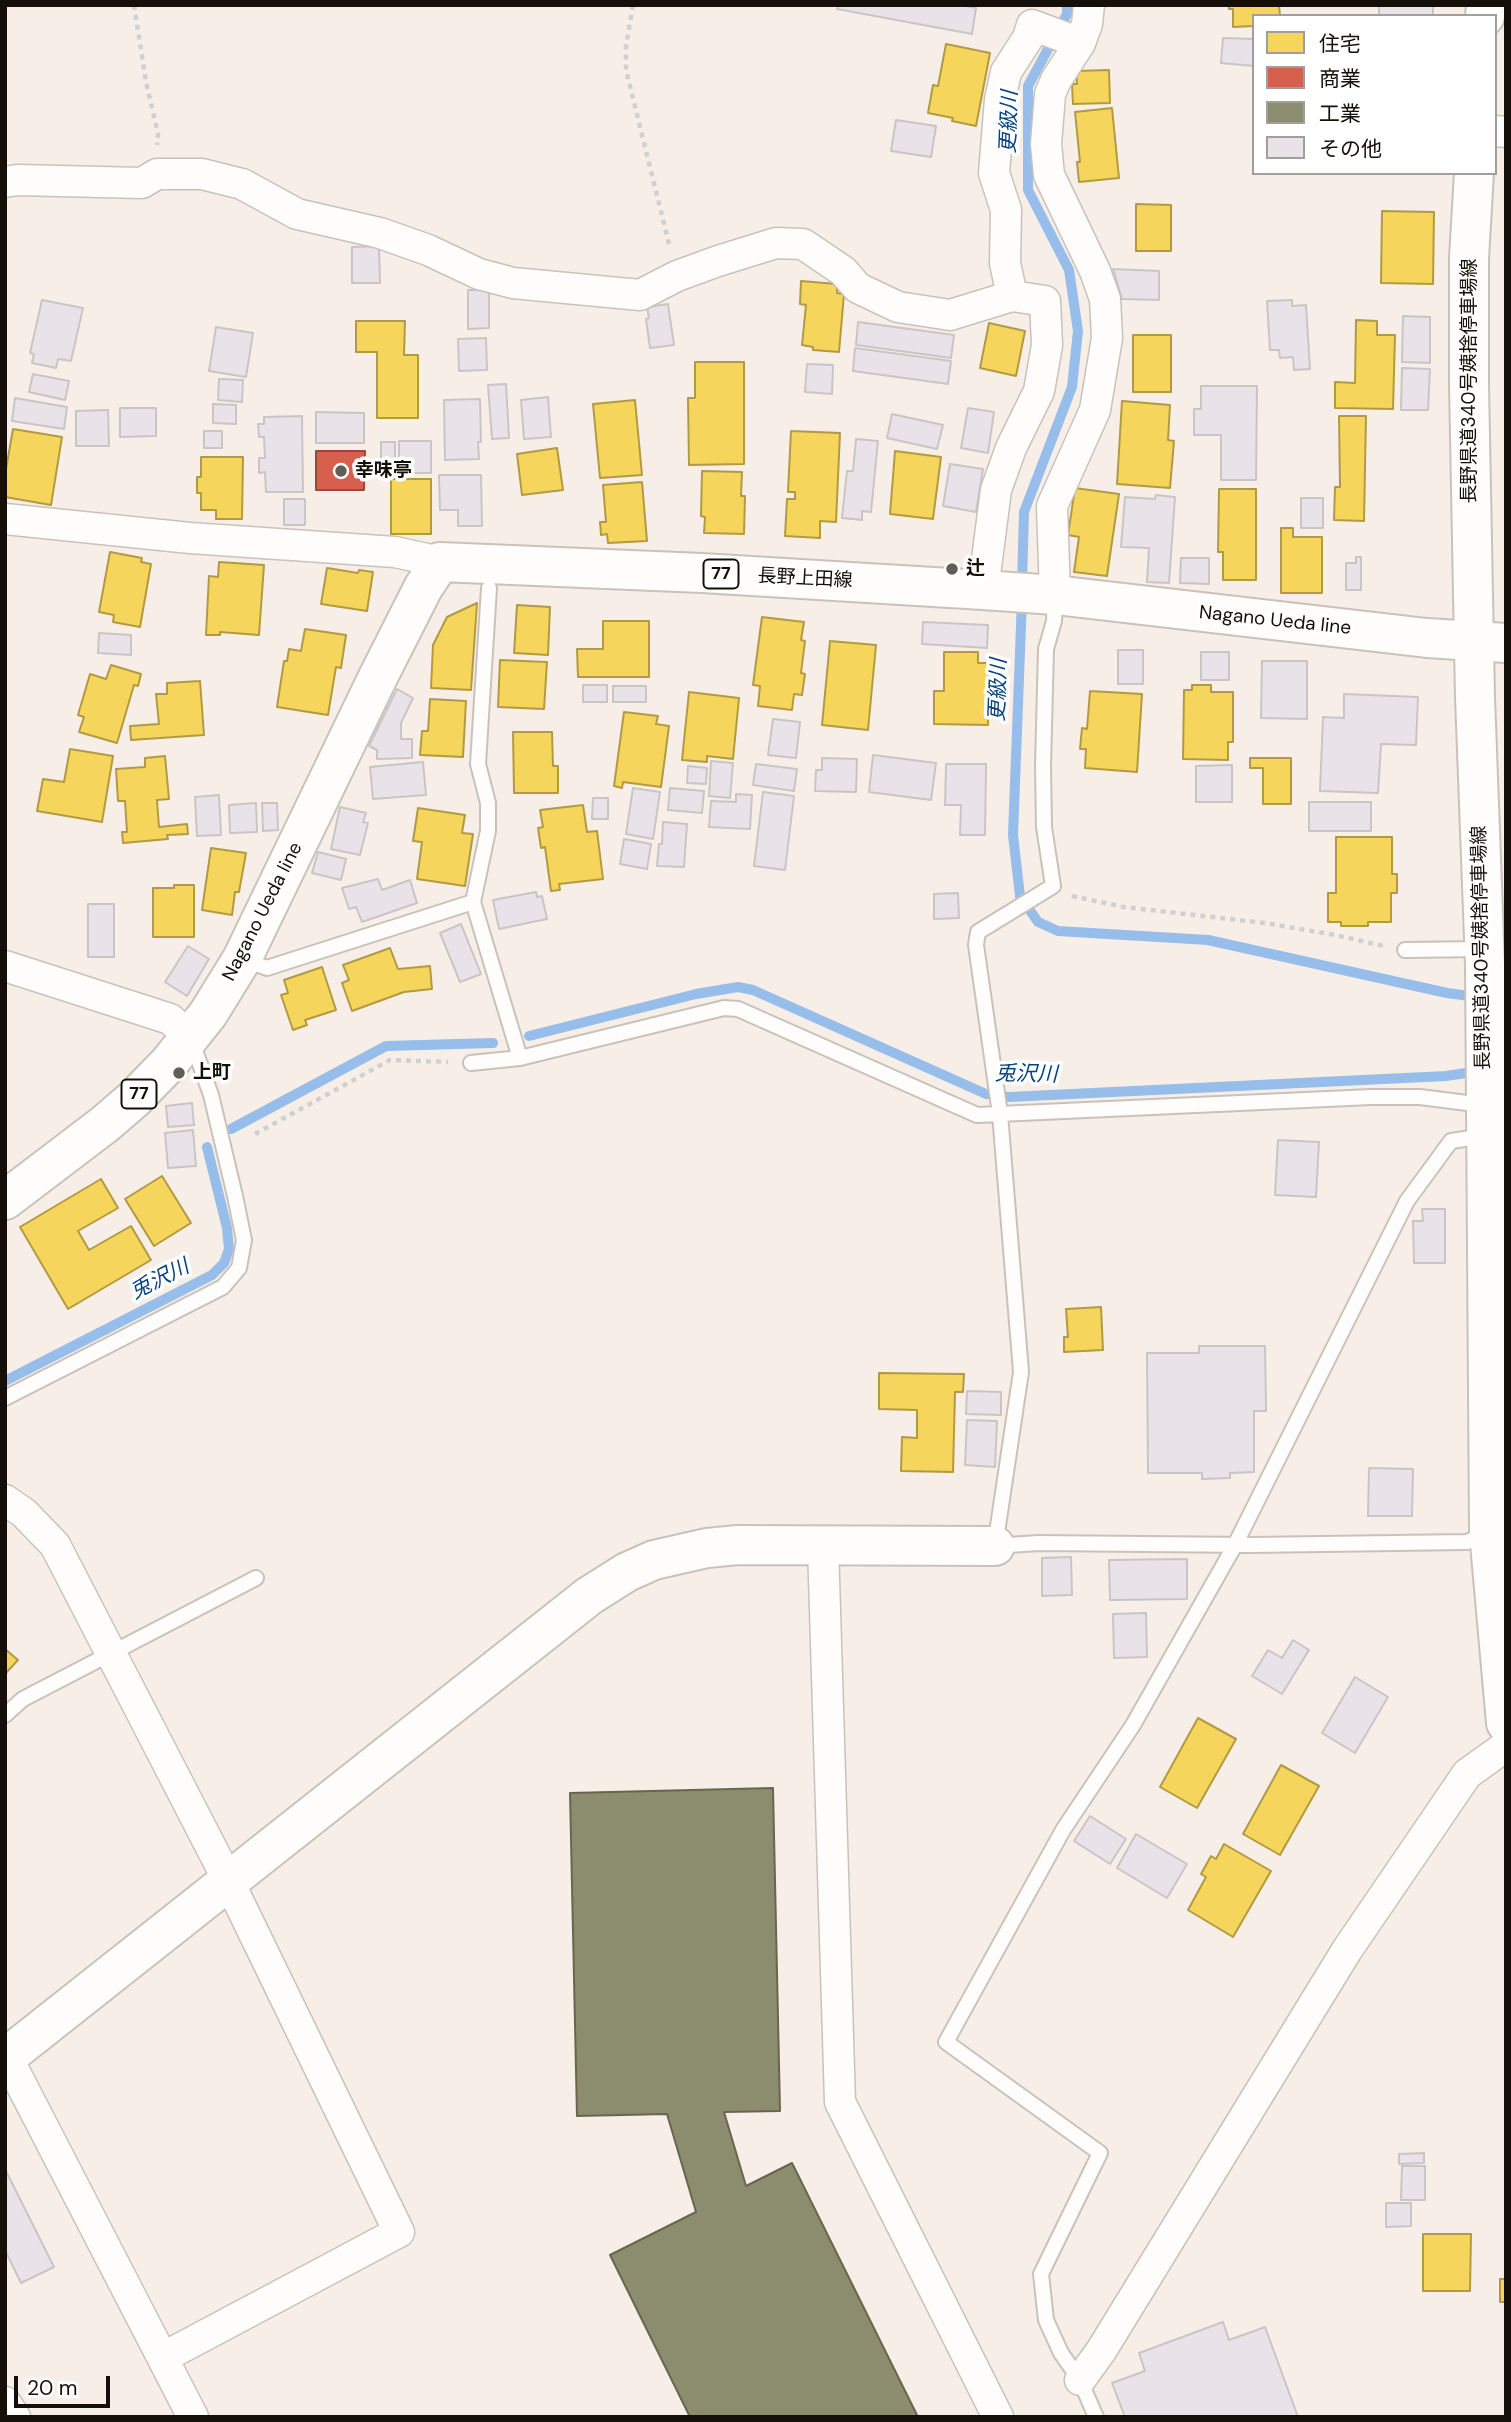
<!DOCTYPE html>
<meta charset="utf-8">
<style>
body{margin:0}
#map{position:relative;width:1511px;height:2422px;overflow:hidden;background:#f7efe7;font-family:"DM Sans","Noto Sans JP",sans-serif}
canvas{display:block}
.frame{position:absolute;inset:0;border:7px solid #140f08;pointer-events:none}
.legend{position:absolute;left:1252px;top:14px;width:245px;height:161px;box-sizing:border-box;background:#fff;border:2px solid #a19f9c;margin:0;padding:9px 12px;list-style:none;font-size:21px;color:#140f08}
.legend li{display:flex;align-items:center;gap:14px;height:35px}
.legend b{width:35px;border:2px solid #a19f9c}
.scale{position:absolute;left:14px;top:2376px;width:96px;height:32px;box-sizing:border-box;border:4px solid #140f08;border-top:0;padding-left:9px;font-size:21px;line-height:24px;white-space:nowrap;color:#140f08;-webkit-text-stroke:5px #fff;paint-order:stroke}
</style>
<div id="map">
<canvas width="1511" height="2422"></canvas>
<div class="frame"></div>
<ul class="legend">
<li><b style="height:19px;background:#f6d55c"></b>住宅</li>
<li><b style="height:19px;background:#d6604d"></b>商業</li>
<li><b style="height:19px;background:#8c8c6e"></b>工業</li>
<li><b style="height:19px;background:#e9e3e9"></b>その他</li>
</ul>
<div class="scale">20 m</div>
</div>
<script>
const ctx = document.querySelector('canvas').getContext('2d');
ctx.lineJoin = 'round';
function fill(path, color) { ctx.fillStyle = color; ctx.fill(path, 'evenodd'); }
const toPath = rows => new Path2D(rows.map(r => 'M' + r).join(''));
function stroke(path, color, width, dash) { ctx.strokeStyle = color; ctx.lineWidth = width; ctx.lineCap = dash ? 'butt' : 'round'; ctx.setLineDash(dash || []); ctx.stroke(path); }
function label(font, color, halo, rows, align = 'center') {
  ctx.font = font + ' "DM Sans","Noto Sans JP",sans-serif'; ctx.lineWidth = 7; ctx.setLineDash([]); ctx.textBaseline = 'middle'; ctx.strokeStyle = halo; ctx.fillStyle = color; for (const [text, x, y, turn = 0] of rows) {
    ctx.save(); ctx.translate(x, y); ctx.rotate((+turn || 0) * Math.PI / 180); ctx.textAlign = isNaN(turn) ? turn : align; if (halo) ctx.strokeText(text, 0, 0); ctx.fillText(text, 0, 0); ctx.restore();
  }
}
const homes = toPath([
 [1229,5,1279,5,1280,16,1254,16,1254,26,1233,27,1233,9,1229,9,1229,5],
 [946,44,990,53,976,126,952,121,953,118,928,113,933,85,938,86,946,44],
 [1109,70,1110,103,1073,104,1072,84,1077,84,1076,71,1109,70],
 [1112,108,1119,178,1079,182,1077,162,1080,162,1075,112,1112,108],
 [1136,204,1171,205,1171,251,1136,251,1136,204],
 [1382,211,1434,212,1433,284,1381,283,1382,211],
 [801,281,837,284,837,293,844,294,839,352,813,350,813,347,802,345,806,305,800,304,801,281],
 [1356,320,1377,321,1377,335,1395,335,1393,409,1335,408,1335,382,1355,383,1356,320],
 [356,321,405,321,404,355,418,355,418,418,377,418,377,352,356,352,356,321],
 [989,323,1025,331,1016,376,980,368,989,323],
 [1133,335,1171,335,1171,392,1133,392,1133,335],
 [695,362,744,362,744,464,689,465,688,398,695,398,695,362],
 [635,400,642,475,600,478,593,404,635,400],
 [1122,401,1170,405,1168,440,1174,441,1170,488,1117,484,1122,401],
 [1339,416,1366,416,1364,521,1334,520,1335,487,1340,487,1339,416],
 [13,429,62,437,51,505,5,497,5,475,13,429],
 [791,431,840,433,836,522,820,521,820,538,785,536,787,499,795,499,795,492,788,492,791,431],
 [557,448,563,490,522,495,517,454,557,448],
 [895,451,941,457,933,519,890,514,895,451],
 [201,457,243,457,242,519,216,519,216,510,201,510,201,493,197,493,197,477,201,477,201,457],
 [702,471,742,472,741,496,745,496,744,534,704,533,705,517,701,516,702,471],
 [391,479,431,479,431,534,391,534,391,479],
 [642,482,647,541,608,543,607,534,601,535,600,522,606,522,603,485,642,482],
 [1075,488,1119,494,1107,576,1074,572,1079,537,1068,535,1075,488],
 [1219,489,1256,489,1256,580,1223,580,1223,552,1218,552,1219,489],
 [1281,528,1293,528,1293,537,1322,537,1322,593,1281,593,1281,528],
 [110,552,142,558,141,562,151,564,140,627,113,622,114,615,99,612,110,552],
 [219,562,264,565,259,635,220,632,220,635,206,635,209,576,218,577,219,562],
 [327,568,358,573,359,570,373,572,367,611,321,604,327,568],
 [477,603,471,690,431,688,433,645,447,617,477,603],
 [517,605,550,607,548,655,514,653,517,605],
 [762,617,804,622,801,640,805,641,801,673,805,674,802,695,794,694,792,710,758,706,760,686,753,685,762,617],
 [603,621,649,621,649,677,578,677,577,649,603,649,603,621],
 [305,629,346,635,341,668,336,667,328,715,277,707,284,661,287,661,289,649,301,651,305,629],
 [830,641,876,645,868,730,822,725,830,641],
 [944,652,978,652,978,663,989,663,988,725,934,724,934,691,944,691,944,652],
 [500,660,547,662,544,709,498,707,500,660],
 [111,665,141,674,138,686,134,685,117,743,79,732,84,717,78,715,90,674,106,679,111,665],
 [200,681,204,735,131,740,130,726,159,724,156,694,167,694,167,683,200,681],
 [1192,685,1211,685,1211,692,1233,692,1233,742,1228,742,1228,760,1183,759,1184,690,1192,690,1192,685],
 [1090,691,1142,694,1137,772,1085,768,1086,749,1080,749,1082,728,1087,729,1090,691],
 [689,692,739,698,733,759,707,756,707,762,682,760,689,692],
 [430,699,466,701,463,757,420,755,422,731,428,731,430,699],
 [624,712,658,716,656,724,669,726,661,787,623,782,622,788,614,786,624,712],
 [513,732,552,732,553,766,558,766,558,793,514,793,513,732],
 [70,749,113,756,102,822,37,811,43,779,64,782,70,749],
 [165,756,169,799,157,800,159,827,187,824,188,834,167,835,168,839,123,843,122,832,127,832,125,801,118,801,116,769,145,767,145,758,165,756],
 [1250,758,1291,758,1291,804,1263,804,1263,768,1250,768,1250,758],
 [583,805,587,832,597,831,603,879,559,884,560,890,551,891,545,847,541,848,538,828,543,827,540,810,583,805],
 [418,808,465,815,462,833,473,834,465,886,417,879,422,842,413,841,418,808],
 [1336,837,1392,837,1392,874,1397,874,1397,893,1391,893,1391,922,1368,922,1368,926,1341,926,1341,922,1328,922,1328,893,1336,893,1336,837],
 [211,848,246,853,239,892,235,892,232,915,202,910,211,848],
 [174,885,194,885,194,937,153,937,153,888,174,888,174,885],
 [390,948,398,969,430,966,432,989,404,992,352,1011,342,983,349,980,343,965,390,948],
 [322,967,336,1010,305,1020,307,1025,293,1030,281,995,288,993,284,980,322,967],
 [162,1176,191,1223,154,1246,125,1199,162,1176],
 [101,1179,118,1208,78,1231,89,1250,131,1226,151,1260,68,1309,20,1227,101,1179],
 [1101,1307,1103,1350,1064,1352,1064,1337,1068,1337,1066,1309,1101,1307],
 [879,1373,964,1374,963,1392,955,1392,953,1472,901,1471,902,1437,917,1438,917,1410,879,1409,879,1373],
 [5,1649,18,1660,5,1674,5,1649],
 [1198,1718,1236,1739,1197,1808,1160,1787,1198,1718],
 [1281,1765,1319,1786,1280,1855,1243,1834,1281,1765],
 [1224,1844,1271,1871,1233,1937,1188,1910,1206,1877,1201,1874,1211,1856,1216,1859,1224,1844],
 [1423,2234,1471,2234,1470,2291,1423,2291,1423,2234],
 [1500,2279,1506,2279,1506,2302,1500,2302,1500,2279]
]);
fill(homes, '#f6d55c');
stroke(homes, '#b29a43', 2);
const shops = toPath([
 [316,451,365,451,364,490,316,490,316,451]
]);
fill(shops, '#d6604d');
stroke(shops, '#9c4838', 2);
const industry = toPath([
 [773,1788,780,2111,724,2112,746,2186,792,2163,918,2417,690,2417,610,2255,696,2212,667,2114,577,2116,570,1793,773,1788]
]);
fill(industry, '#8c8c6e');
stroke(industry, '#68664f', 2);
stroke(toPath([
 [1022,584,1024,512,1072,387,1078,331,1069,270,1028,190,1028,86,1067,14,1067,5],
 [1022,599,1013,835,1020,896,1038,922,1058,931,1208,940,1447,993,1477,997],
 [529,1036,696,994,738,987,753,990,986,1094,1009,1097,1446,1076,1506,1067],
 [231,1129,386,1046,493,1043],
 [5,1381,212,1275,224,1263,229,1249,227,1228,207,1147]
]), '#97bdeb', 10);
const building = toPath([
 [838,5,960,5,976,8,972,34,837,9,838,5],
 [1379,5,1433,5,1433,16,1379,16,1379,5],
 [1223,38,1254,39,1254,66,1221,63,1223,38],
 [896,120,936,126,931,157,891,151,896,120],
 [379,246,380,283,352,283,352,247,379,246],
 [1113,269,1159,271,1159,300,1122,299,1113,269],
 [468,290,489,290,489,328,468,329,468,290],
 [42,300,83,308,71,361,58,359,56,368,32,363,34,354,30,353,42,300],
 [1292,300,1292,306,1306,305,1310,369,1294,370,1293,357,1280,358,1279,350,1270,350,1267,301,1292,300],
 [668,304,674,345,650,348,646,319,649,318,647,307,668,304],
 [1403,316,1430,317,1430,363,1402,362,1403,316],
 [858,322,954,335,951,358,856,345,858,322],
 [216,327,253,333,246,377,209,371,216,327],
 [486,338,487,370,459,371,458,339,486,338],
 [855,348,951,361,948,384,853,371,855,348],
 [807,364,833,365,832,394,805,392,807,364],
 [1402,368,1430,369,1428,410,1401,410,1402,368],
 [33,374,69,381,65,400,29,392,33,374],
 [219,379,243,380,242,402,218,400,219,379],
 [506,384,509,438,492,439,488,385,506,384],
 [1201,386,1257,386,1256,480,1221,480,1221,435,1194,435,1194,409,1201,409,1201,386],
 [548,397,551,437,524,439,521,400,548,397],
 [15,398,67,407,64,429,12,421,15,398],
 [480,399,481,442,478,442,479,459,445,460,444,400,480,399],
 [213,404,236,405,236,424,213,423,213,404],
 [120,408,156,408,156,436,120,437,120,408],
 [968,408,994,412,988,453,961,448,968,408],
 [108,410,109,446,76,446,76,411,108,410],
 [316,412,364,413,364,443,316,443,316,412],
 [892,414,943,425,937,449,887,438,892,414],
 [302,416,303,492,266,492,265,472,259,473,259,458,265,458,264,437,259,437,258,424,264,424,264,417,302,416],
 [204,431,222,431,222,448,204,448,204,431],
 [856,439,878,441,871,512,862,511,862,520,842,518,847,471,853,471,856,439],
 [399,441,431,441,431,473,399,473,399,441],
 [381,442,395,442,395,471,381,471,381,442],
 [950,464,983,469,976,512,943,506,950,464],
 [439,475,481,475,482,526,458,526,458,510,440,510,439,475],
 [1156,495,1175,497,1169,583,1147,582,1149,548,1121,547,1125,497,1155,499,1156,495],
 [1301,498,1323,498,1323,528,1301,528,1301,498],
 [284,499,305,499,305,525,284,525,284,499],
 [1356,557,1361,557,1361,590,1346,590,1346,563,1356,563,1356,557],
 [1181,558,1209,558,1209,584,1180,583,1181,558],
 [923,622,988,625,987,648,922,644,923,622],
 [99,633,131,635,131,655,98,653,99,633],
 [1118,650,1143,650,1143,684,1118,684,1118,650],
 [1201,652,1229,652,1229,680,1201,680,1201,652],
 [1262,661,1307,661,1307,719,1261,718,1262,661],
 [583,685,607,685,607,702,583,702,583,685],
 [613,686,646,686,646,702,613,702,613,686],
 [397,689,413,698,401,723,401,739,412,739,412,758,377,759,377,750,369,746,397,689],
 [1344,694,1418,697,1416,745,1381,744,1378,793,1320,791,1323,717,1344,718,1344,694],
 [773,719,800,722,796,758,768,755,773,719],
 [873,755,936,763,931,800,869,792,873,755],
 [822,758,857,759,856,792,815,791,816,770,822,770,822,758],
 [711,761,733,763,730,798,709,796,711,761],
 [423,762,426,795,373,799,370,767,423,762],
 [756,764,797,769,794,791,753,785,756,764],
 [946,764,986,764,985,835,960,835,961,805,945,805,946,764],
 [1232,765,1232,802,1196,802,1196,766,1232,765],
 [688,766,707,768,706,784,687,783,688,766],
 [633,788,660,792,653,839,626,834,633,788],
 [670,788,704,791,702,813,668,810,670,788],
 [763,792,794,796,785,870,754,866,763,792],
 [736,794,752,795,750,829,709,827,711,801,736,802,736,794],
 [219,795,221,835,197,836,195,797,219,795],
 [593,798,608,798,608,819,592,819,593,798],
 [1309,802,1371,802,1371,831,1309,831,1309,802],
 [256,803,257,832,230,833,229,805,256,803],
 [262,803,277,803,278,830,263,831,262,803],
 [340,807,366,813,363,822,368,823,360,855,331,849,340,807],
 [663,822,687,824,684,867,657,866,659,844,662,844,663,822],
 [624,839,651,844,647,869,620,864,624,839],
 [318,852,346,859,341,880,312,873,318,852],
 [378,879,382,890,410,880,417,903,362,922,356,907,349,909,342,888,378,879],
 [536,892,537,897,542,896,547,919,499,929,493,900,536,892],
 [958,893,959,918,934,919,934,894,958,893],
 [88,904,114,904,114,957,88,957,88,904],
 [461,924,481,974,460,982,440,933,461,924],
 [188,946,209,959,187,996,165,982,188,946],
 [192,1103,194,1125,168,1127,166,1106,192,1103],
 [193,1130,196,1166,168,1168,165,1133,193,1130],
 [1278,1140,1319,1142,1316,1197,1275,1195,1278,1140],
 [1422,1209,1445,1209,1445,1263,1414,1263,1413,1221,1423,1221,1422,1209],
 [1199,1346,1265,1346,1266,1411,1254,1411,1254,1472,1230,1473,1230,1478,1202,1479,1202,1473,1148,1473,1147,1353,1199,1353,1199,1346],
 [967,1391,1001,1392,1001,1415,966,1414,967,1391],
 [967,1420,997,1421,995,1467,965,1465,967,1420],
 [1369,1468,1413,1469,1412,1516,1368,1516,1369,1468],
 [1071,1557,1072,1595,1042,1596,1042,1558,1071,1557],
 [1187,1559,1187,1599,1110,1600,1109,1560,1187,1559],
 [1146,1613,1147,1657,1114,1658,1113,1614,1146,1613],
 [1293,1640,1309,1650,1282,1694,1252,1676,1268,1650,1282,1658,1293,1640],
 [1355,1677,1388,1697,1355,1753,1322,1733,1355,1677],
 [1090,1816,1126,1839,1110,1864,1074,1841,1090,1816],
 [1136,1834,1187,1864,1167,1898,1117,1868,1136,1834],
 [1424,2153,1424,2163,1399,2164,1399,2154,1424,2153],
 [1402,2166,1425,2166,1425,2200,1401,2200,1402,2166],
 [5,2169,54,2267,21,2283,5,2250,5,2169],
 [1386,2203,1411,2203,1411,2226,1386,2227,1386,2203],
 [1223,2322,1229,2340,1265,2327,1298,2417,1125,2417,1112,2383,1145,2371,1139,2353,1223,2322]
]);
fill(building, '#e9e3e9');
stroke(building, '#c9c5c5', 2);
const lane = toPath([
 [1055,598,1054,621,1046,649,1043,766,1044,827,1053,886,978,932,976,945,1000,1114,1021,1372,995,1546,1038,1543,1251,1545,1467,1542,1488,1533],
 [473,902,488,831,488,803,478,764,489,588],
 [1405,950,1483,949],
 [242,959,267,968,473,902,520,1058],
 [471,1063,520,1058,724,1008,738,1009,977,1115,1371,1097,1420,1097,1483,1105],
 [5,1398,223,1287,239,1268,244,1240,235,1196,211,1095,192,1042],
 [5,1715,23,1699,256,1578],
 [1096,2417,1080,2380,1061,2353,1046,2320,1041,2274,1100,2153,946,2042,1063,1830,1133,1725,1235,1545,1407,1201,1451,1141,1485,1136]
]);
const street = toPath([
 [1495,131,1506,132],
 [5,182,17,180,142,183,157,174,202,174,242,184,297,214,380,233,428,250,479,274,513,283,640,295,677,276,718,261,776,243,803,244,843,271,858,288,898,307,950,315,1012,296,1045,301,1047,345,1039,391,1011,448,996,490,983,590],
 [1012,296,1005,263,1006,210,994,173,1000,100,1006,72,1028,38,1032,25,1080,43],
 [5,519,190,538,395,552,440,562],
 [1055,595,1052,506,1095,410,1107,338,1105,299,1095,271,1049,175,1046,144,1050,94,1056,80,1080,43,1087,24,1089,5],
 [5,966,170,1019,190,1037],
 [5,1500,24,1513,55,1545,228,1880,399,2232,164,2357],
 [823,1545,840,2102,998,2417],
 [7,2057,193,2417],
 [1080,2380,1101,2351,1347,1950,1467,1774,1506,1746],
 [5,2402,15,2417]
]);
const secondary = toPath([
 [1485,16,1486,5],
 [1474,173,1469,258,1469,385,1475,697,1485,965,1489,1532,1506,1723],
 [5,2058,589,1596,627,1572,654,1560,707,1548,738,1545,995,1546]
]);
const primary = toPath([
 [5,1200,105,1124,134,1099,169,1063,208,1014,242,959,377,679,423,588,440,562,702,573,983,590,1055,595,1427,638,1506,643]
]);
stroke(lane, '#c9c2ba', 18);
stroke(street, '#c9c2ba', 33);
stroke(secondary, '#c9c2ba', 42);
stroke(primary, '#c9c2ba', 42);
stroke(toPath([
 [134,5,146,82,158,134,157,145],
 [633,5,626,46,626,70,670,248],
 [1072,896,1124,907,1265,923,1335,935,1384,946],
 [255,1134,390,1060,448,1062]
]), '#d2d0ce', 4.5, [5, 5]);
stroke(lane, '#fefdfb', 14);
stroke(street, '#fefdfb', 30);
stroke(secondary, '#fefdfb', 38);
stroke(primary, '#fefdfb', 38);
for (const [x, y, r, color] of [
 [341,471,7,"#635d56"],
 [952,569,7,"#635d56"],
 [179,1073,7,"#635d56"]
]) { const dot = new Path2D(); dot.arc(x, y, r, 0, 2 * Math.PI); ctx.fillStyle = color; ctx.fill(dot); stroke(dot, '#fff', 2.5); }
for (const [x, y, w] of [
 [721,574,35],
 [139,1094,35]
]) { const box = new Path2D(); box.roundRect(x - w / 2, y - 14.5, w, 29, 5); ctx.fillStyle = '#fff'; ctx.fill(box); stroke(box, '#140f08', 2); }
label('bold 18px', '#140f08', null, [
 ["77",721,574],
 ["77",139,1094]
]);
label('19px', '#140f08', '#fff', [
 ["長野県道340号姨捨停車場線",1470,381,-90],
 ["長野上田線",805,579,3],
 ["Nagano Ueda line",1275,621,6],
 ["Nagano Ueda line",263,912,-63],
 ["長野県道340号姨捨停車場線",1482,948,-91]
]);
label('bold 19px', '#140f08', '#fff', [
 ["幸味亭",355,471],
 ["辻",966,569],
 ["上町",193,1073]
], 'left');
label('italic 21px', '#084381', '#fff', [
 ["更級川",1010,122,-88],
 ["更級川",999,690,-88],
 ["兎沢川",1026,1075,1],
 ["兎沢川",160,1280,-27]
]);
</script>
